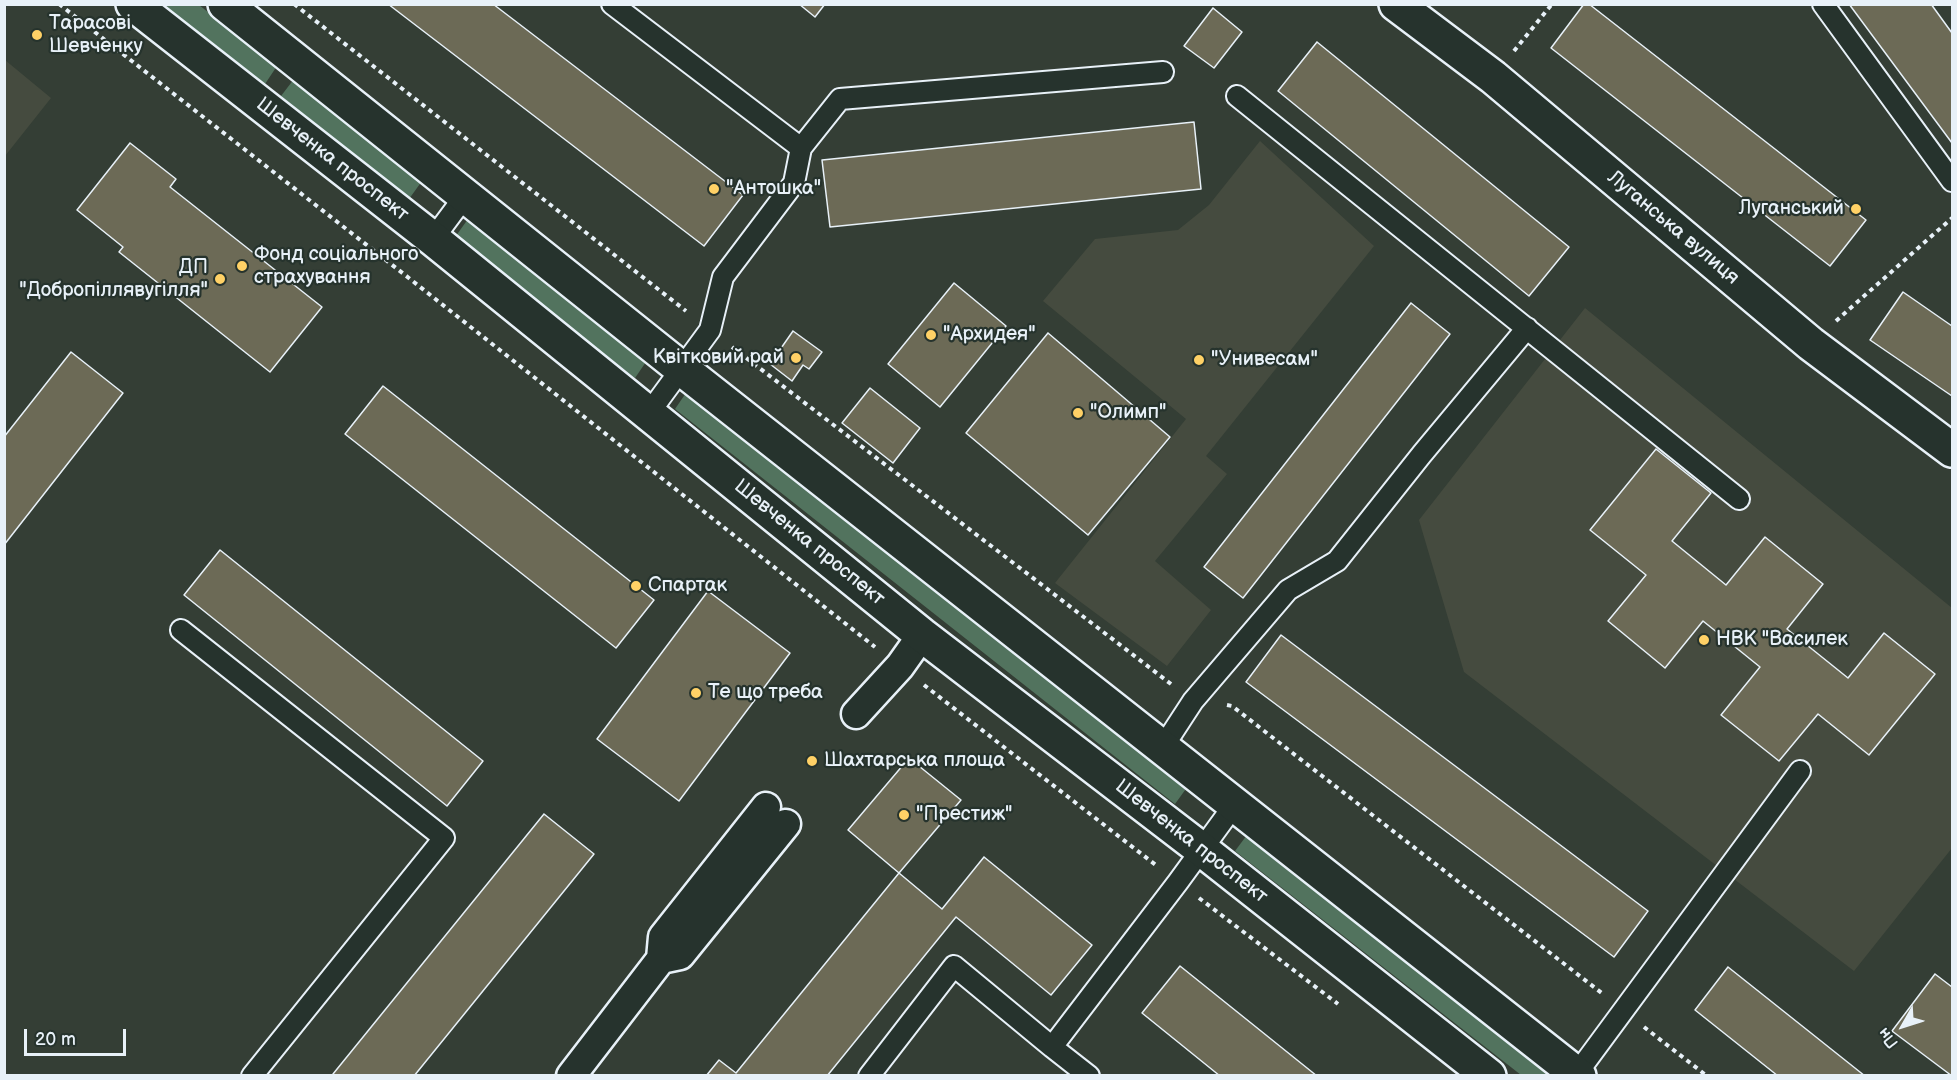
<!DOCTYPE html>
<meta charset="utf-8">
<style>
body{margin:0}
#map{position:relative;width:1957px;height:1080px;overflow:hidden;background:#343e35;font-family:"Balsamiq Sans",sans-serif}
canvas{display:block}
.frame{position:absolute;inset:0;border:6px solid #e8f1f8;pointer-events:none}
.north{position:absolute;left:1873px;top:996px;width:60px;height:60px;-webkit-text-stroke:4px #26332d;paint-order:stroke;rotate:231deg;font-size:16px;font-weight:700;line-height:24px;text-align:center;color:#e8f1f8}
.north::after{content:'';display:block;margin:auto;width:21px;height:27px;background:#e8f1f8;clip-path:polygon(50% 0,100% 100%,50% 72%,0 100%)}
.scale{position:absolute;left:24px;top:1029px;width:102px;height:27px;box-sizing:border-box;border:3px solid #e8f1f8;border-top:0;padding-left:8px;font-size:18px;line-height:21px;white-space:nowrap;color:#e8f1f8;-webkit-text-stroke:4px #26332d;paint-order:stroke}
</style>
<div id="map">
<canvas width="1957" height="1080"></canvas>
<div class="frame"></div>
<div class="north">Пн</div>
<div class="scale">20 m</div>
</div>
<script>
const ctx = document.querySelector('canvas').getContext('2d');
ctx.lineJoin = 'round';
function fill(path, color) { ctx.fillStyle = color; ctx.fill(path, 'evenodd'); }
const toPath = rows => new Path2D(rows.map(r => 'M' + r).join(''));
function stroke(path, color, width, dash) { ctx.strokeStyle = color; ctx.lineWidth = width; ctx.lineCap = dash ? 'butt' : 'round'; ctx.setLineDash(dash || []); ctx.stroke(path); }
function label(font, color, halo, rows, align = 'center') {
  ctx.font = font + ' "Balsamiq Sans",sans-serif'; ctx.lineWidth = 4.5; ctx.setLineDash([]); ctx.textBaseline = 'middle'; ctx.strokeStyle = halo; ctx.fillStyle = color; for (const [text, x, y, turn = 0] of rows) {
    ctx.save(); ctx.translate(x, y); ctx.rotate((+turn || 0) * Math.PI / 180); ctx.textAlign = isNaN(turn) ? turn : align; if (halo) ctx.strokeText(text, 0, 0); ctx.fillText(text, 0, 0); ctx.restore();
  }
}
fill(toPath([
 [5,60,51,98,5,156],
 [1260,141,1374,246,1206,456,1227,474,1155,561,1211,610,1167,666,1055,583,1186,419,1043,301,1095,239,1178,230,1209,205],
 [1585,308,1952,608,1952,848,1854,971,1464,672,1419,520]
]), '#454b3f');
fill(toPath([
 [164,5,199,5,277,66,265,84],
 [294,79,422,181,409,199,281,96],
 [468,219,648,359,635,378,453,240],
 [688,390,1188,786,1175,804,675,409],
 [1247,835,1554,1075,1521,1075,1235,851]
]), '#52735e');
const building = toPath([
 [388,4,493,4,743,195,704,246,388,4],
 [799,4,825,4,815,17,799,4],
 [1584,4,1589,4,1866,220,1830,266,1551,48,1584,4],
 [1849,4,1931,4,1952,33,1952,143,1849,4],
 [1213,8,1242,32,1214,68,1184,46,1213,8],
 [1317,42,1569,247,1529,296,1278,91,1317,42],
 [1194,122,1201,189,830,227,822,160,1194,122],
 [130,143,176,179,170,187,322,307,270,372,119,252,123,247,77,210,130,143],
 [954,283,1006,326,940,407,888,364,954,283],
 [1903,292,1952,326,1952,396,1870,340,1903,292],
 [1411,303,1450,334,1243,598,1204,567,1411,303],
 [793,331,822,352,809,369,803,365,792,381,770,364,793,331],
 [1048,333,1170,437,1088,535,966,433,1048,333],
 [71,352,123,393,4,545,4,437,71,352],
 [383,386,654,600,616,648,345,434,383,386],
 [870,388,920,428,893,463,842,423,870,388],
 [1656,449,1711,493,1672,541,1726,585,1765,537,1823,584,1787,629,1848,678,1884,633,1935,674,1869,755,1818,714,1779,761,1721,715,1760,667,1703,621,1665,668,1608,621,1646,575,1590,530,1656,449],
 [220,550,483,761,447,806,184,595,220,550],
 [708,591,790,653,679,801,597,739,708,591],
 [1281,635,1648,911,1614,957,1246,682,1281,635],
 [909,758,961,800,899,873,848,830,909,758],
 [544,814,594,854,414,1076,335,1076,333,1074,544,814],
 [984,857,1092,945,1051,995,956,917,827,1076,706,1076,719,1060,736,1073,899,873,942,909,984,857],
 [1180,966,1317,1076,1220,1076,1142,1013,1180,966],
 [1728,967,1865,1076,1778,1076,1695,1010,1728,967],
 [1935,974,1952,987,1952,1076,1892,1031,1935,974]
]);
fill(building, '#6c6a56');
stroke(building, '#e8f1f8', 1.5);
const service = toPath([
 [612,4,801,148],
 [1823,4,1952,181],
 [1237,96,1739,499],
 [433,239,465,196],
 [649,413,710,330,723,277,794,183,801,148,840,99,1163,72],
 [181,630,444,838,252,1076],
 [1163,747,1193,701,1288,590,1337,561,1422,454,1527,328],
 [1052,1047,1089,1076],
 [869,1076,954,966,1052,1047,1178,882,1235,804],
 [1575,1076,1800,771]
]);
const pedestrian = toPath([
 [856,714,900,666,922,635],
 [661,959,680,955,786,824],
 [571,1076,661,959,663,937,766,807]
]);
const minor = toPath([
 [133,4,433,239,922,635,1201,849,1489,1076],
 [225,4,682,369,1579,1076],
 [1396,4,1493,77,1811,344,1952,450]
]);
stroke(service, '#e8f1f8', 24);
stroke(pedestrian, '#e8f1f8', 33);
stroke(minor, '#e8f1f8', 38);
stroke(toPath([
 [59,4,405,275,875,647],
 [294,4,686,311],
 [1514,51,1552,4],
 [1836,321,1952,218],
 [732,347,1171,684],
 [924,685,1157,866],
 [1227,705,1232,706,1603,994],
 [1199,898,1338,1004],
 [1644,1027,1707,1076]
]), '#e8f1f8', 4, [4.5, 4.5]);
stroke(service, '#26332d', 20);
stroke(pedestrian, '#26332d', 28);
stroke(minor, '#26332d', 33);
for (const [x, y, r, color] of [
 [37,35,6,"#ffd166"],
 [714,189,6,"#ffd166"],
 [1856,209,6,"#ffd166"],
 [242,266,6,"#ffd166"],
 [220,279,6,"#ffd166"],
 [931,335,6,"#ffd166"],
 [796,358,6,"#ffd166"],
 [1199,360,6,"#ffd166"],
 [1078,413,6,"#ffd166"],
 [636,586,6,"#ffd166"],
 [1704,640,6,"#ffd166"],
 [696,693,6,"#ffd166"],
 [812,761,6,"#ffd166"],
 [904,815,6,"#ffd166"]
]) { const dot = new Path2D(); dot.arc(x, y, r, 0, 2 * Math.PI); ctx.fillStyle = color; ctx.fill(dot); stroke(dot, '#26332d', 2); }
label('20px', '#e8f1f8', '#26332d', [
 ["Тарасові",49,24],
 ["Шевченку",49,47],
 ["\"Антошка\"",726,189],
 ["Луганський",1844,209,"right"],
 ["Фонд соціального",254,255],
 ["страхування",254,278],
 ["ДП",208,268,"right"],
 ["\"Добропіллявугілля\"",208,291,"right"],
 ["\"Архидея\"",943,335],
 ["Квітковий рай",784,358,"right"],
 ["\"Унивесам\"",1211,360],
 ["\"Олимп\"",1090,413],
 ["Спартак",648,586],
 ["НВК \"Василек",1716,640],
 ["Те що треба",708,693],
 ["Шахтарська площа",824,761],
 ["\"Престиж\"",916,815]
], 'left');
label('20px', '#e8f1f8', '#26332d', [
 ["Шевченка проспект",332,160,38],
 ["Луганська вулиця",1673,228,40],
 ["Шевченка проспект",809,543,39],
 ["Шевченка проспект",1191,842,38]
]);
</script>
